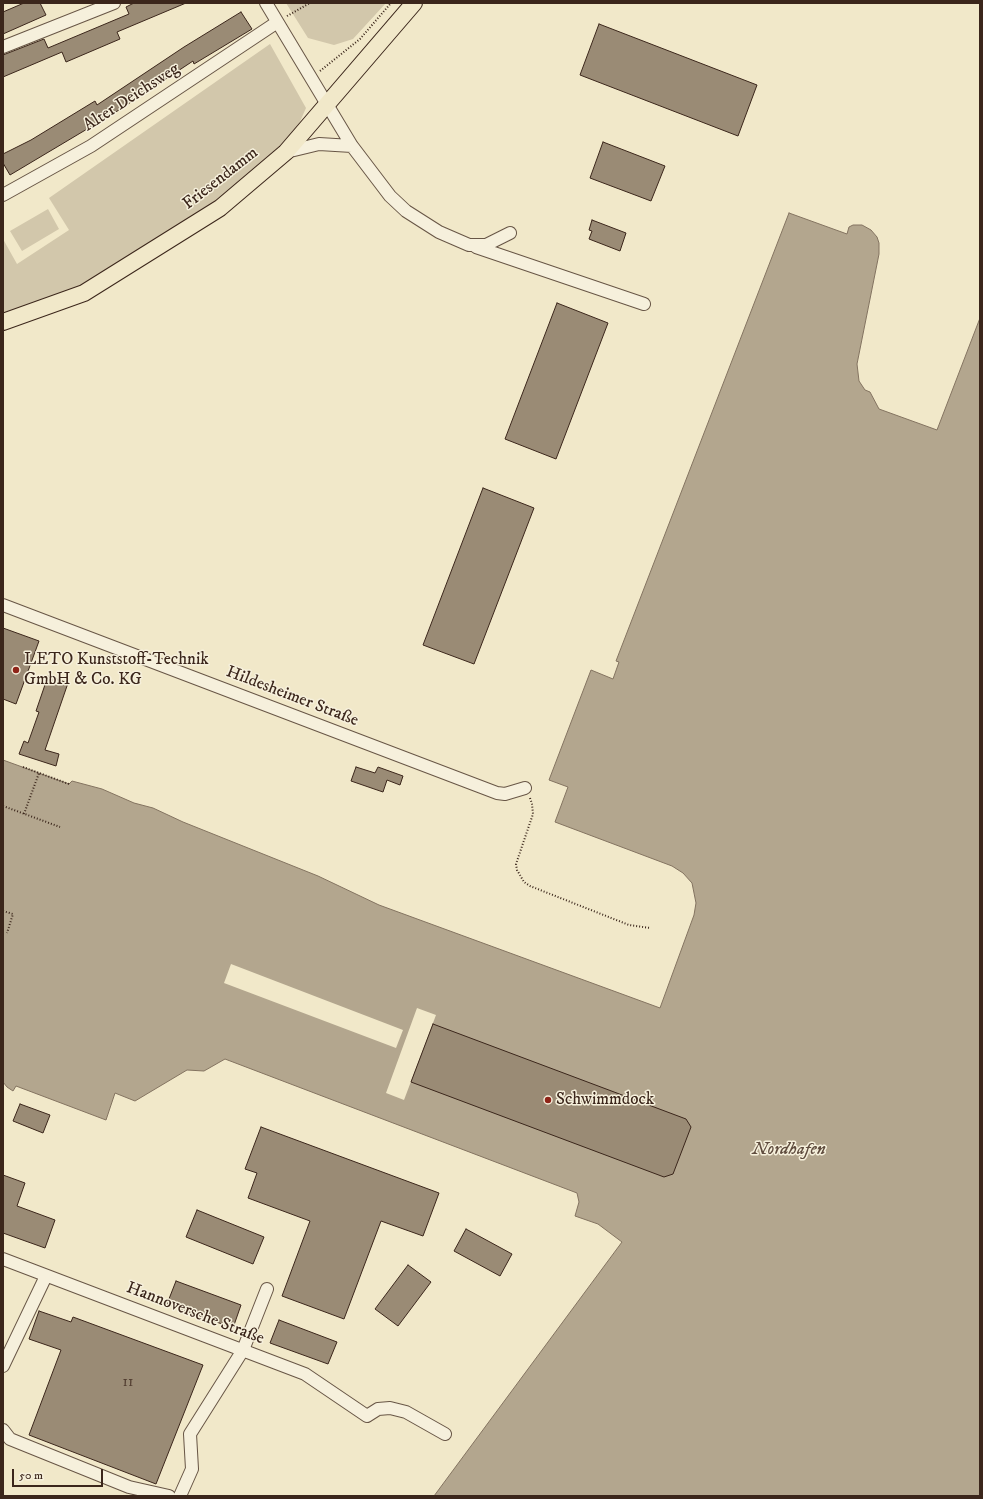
<!DOCTYPE html>
<meta charset="utf-8">
<style>
body{margin:0}
#map{position:relative;width:983px;height:1499px;overflow:hidden;background:#f1e8c9;font-family:"IM FELL DW Pica",serif}
canvas{display:block}
.frame{position:absolute;inset:0;border:4px solid #3b261b;pointer-events:none}
.scale{position:absolute;left:12px;top:1469px;width:91px;height:18px;box-sizing:border-box;border:2px solid #3b261b;border-top:0;padding-left:5px;font-size:12px;line-height:14px;white-space:nowrap;color:#3b261b;-webkit-text-stroke:3px #f6f0dc;paint-order:stroke}
</style>
<div id="map">
<canvas width="983" height="1499"></canvas>
<div class="frame"></div>
<div class="scale">50 m</div>
</div>
<script>
const ctx = document.querySelector('canvas').getContext('2d');
ctx.lineJoin = 'round';
function fill(path, color) { ctx.fillStyle = color; ctx.fill(path, 'evenodd'); }
const toPath = rows => new Path2D(rows.map(r => 'M' + r).join(''));
function stroke(path, color, width, dash) { ctx.strokeStyle = color; ctx.lineWidth = width; ctx.lineCap = dash ? 'butt' : 'round'; ctx.setLineDash(dash || []); ctx.stroke(path); }
function label(font, color, halo, rows, align = 'center') {
  ctx.font = font + ' "IM FELL DW Pica",serif'; ctx.lineWidth = 3; ctx.setLineDash([]); ctx.textBaseline = 'middle'; ctx.strokeStyle = halo; ctx.fillStyle = color; for (const [text, x, y, turn = 0] of rows) {
    ctx.save(); ctx.translate(x, y); ctx.rotate((+turn || 0) * Math.PI / 180); ctx.textAlign = isNaN(turn) ? turn : align; if (halo) ctx.strokeText(text, 0, 0); ctx.fillText(text, 0, 0); ctx.restore();
  }
}
fill(toPath([
 [286,3,386,3,353,39,334,45,308,38],
 [270,44,306,108,294,135,219,207,85,291,3,320,3,239,17,264,69,230,49,198],
 [48,209,59,229,22,251,10,231]
]), '#d2c7ab');
const water = toPath([
 [789,213,847,234,849,227,853,225,862,225,871,230,877,237,879,243,879,254,857,364,859,381,865,390,870,392,879,409,937,430,980,318,980,1496,434,1496,622,1242,598,1224,575,1216,579,1202,577,1193,225,1059,204,1071,187,1070,135,1101,115,1093,106,1120,16,1086,13,1091,7,1087,3,1082,3,760,69,784,72,781,102,789,134,803,153,808,183,822,318,876,379,905,660,1008,694,915,696,903,692,883,683,873,672,866,555,822,568,787,549,780,591,670,613,679,619,662,616,661,789,213]
]);
fill(water, '#b3a68e');
stroke(water, '#837360', 1);
fill(toPath([
 [231,964,403,1030,396,1048,224,983],
 [417,1008,436,1015,404,1100,386,1093]
]), '#f1e8c9');
const building = toPath([
 [24,3,40,3,46,15,3,34,3,12,24,3],
 [134,3,186,3,117,32,120,39,66,62,62,52,3,77,3,55,44,39,48,48,129,14,126,7,134,3],
 [241,12,252,29,194,64,193,61,119,110,10,175,3,163,3,154,31,140,95,101,97,105,184,47,241,12],
 [599,24,757,85,738,136,580,75,599,24],
 [603,142,665,166,651,201,590,178,603,142],
 [592,220,626,233,620,251,589,239,592,231,589,230,592,220],
 [557,303,608,323,556,459,505,439,557,303],
 [483,488,534,508,474,664,423,645,483,488],
 [3,628,39,641,16,704,3,699,3,628],
 [48,676,68,683,45,750,59,754,56,766,19,754,24,741,28,743,39,712,36,711,48,676],
 [356,767,375,773,378,767,403,776,400,785,387,780,383,792,351,781,356,767],
 [433,1024,686,1119,691,1127,673,1174,664,1177,411,1082,433,1024],
 [20,1104,50,1115,43,1133,13,1121,20,1104],
 [261,1127,439,1193,423,1236,381,1221,344,1319,282,1296,310,1221,248,1198,257,1173,245,1169,261,1127],
 [3,1175,25,1183,17,1206,55,1220,45,1248,3,1233,3,1175],
 [197,1210,264,1237,253,1264,186,1237,197,1210],
 [466,1229,512,1254,500,1276,454,1251,466,1229],
 [408,1265,431,1282,398,1326,375,1309,408,1265],
 [176,1281,241,1305,233,1328,167,1304,176,1281],
 [39,1311,71,1322,73,1317,203,1365,156,1484,29,1435,61,1350,29,1339,39,1311],
 [279,1320,337,1342,328,1364,270,1343,279,1320]
]);
fill(building, '#9a8b75');
stroke(building, '#3b261b', 1);
const minor = toPath([
 [266,3,352,146,390,196,406,211,439,232,469,245,486,245,510,233],
 [3,47,114,3],
 [286,152,319,144,352,146],
 [3,195,91,146,276,23],
 [476,247,644,304],
 [3,605,497,793,505,794,525,788],
 [3,1259,305,1374,367,1416,378,1409,390,1408,406,1412,445,1434],
 [3,1366,46,1276],
 [3,1430,10,1439,129,1487,169,1496],
 [180,1496,192,1469,190,1434,243,1350,267,1289]
]);
const major = toPath([
 [3,322,84,293,220,208,286,152,414,3]
]);
stroke(minor, '#685646', 14);
stroke(major, '#3b261b', 18);
stroke(toPath([
 [287,16,310,3],
 [320,71,360,39,391,3],
 [23,767,69,784],
 [530,798,532,804,533,814,516,864,517,870,524,882,530,886,629,925,650,928],
 [3,806,60,827],
 [24,814,39,773],
 [3,911,13,914,7,933]
]), '#3b261b', 2, [1, 2]);
stroke(minor, '#f6f0dc', 12);
stroke(major, '#f1e8c9', 16);
for (const [x, y, r, color] of [
 [16,670,4,"#8f2418"],
 [548,1100,4,"#8f2418"]
]) { const dot = new Path2D(); dot.arc(x, y, r, 0, 2 * Math.PI); ctx.fillStyle = color; ctx.fill(dot); stroke(dot, '#f6f0dc', 1.5); }
label('15px', '#533f32', null, [
 ["11",128,1383]
]);
label('17px', '#3b261b', '#f6f0dc', [
 ["Alter Deichsweg",132,98,-33],
 ["Friesendamm",221,179,-38],
 ["Hildesheimer Straße",292,697,21],
 ["Hannoversche Straße",195,1314,21]
]);
label('17px', '#3b261b', '#f6f0dc', [
 ["LETO Kunststoff-Technik",24,660],
 ["GmbH & Co. KG",24,680],
 ["Schwimmdock",556,1100]
], 'left');
label('italic 18px', '#5f4c3e', '#f6f0dc', [
 ["Nordhafen",789,1150]
]);
</script>
